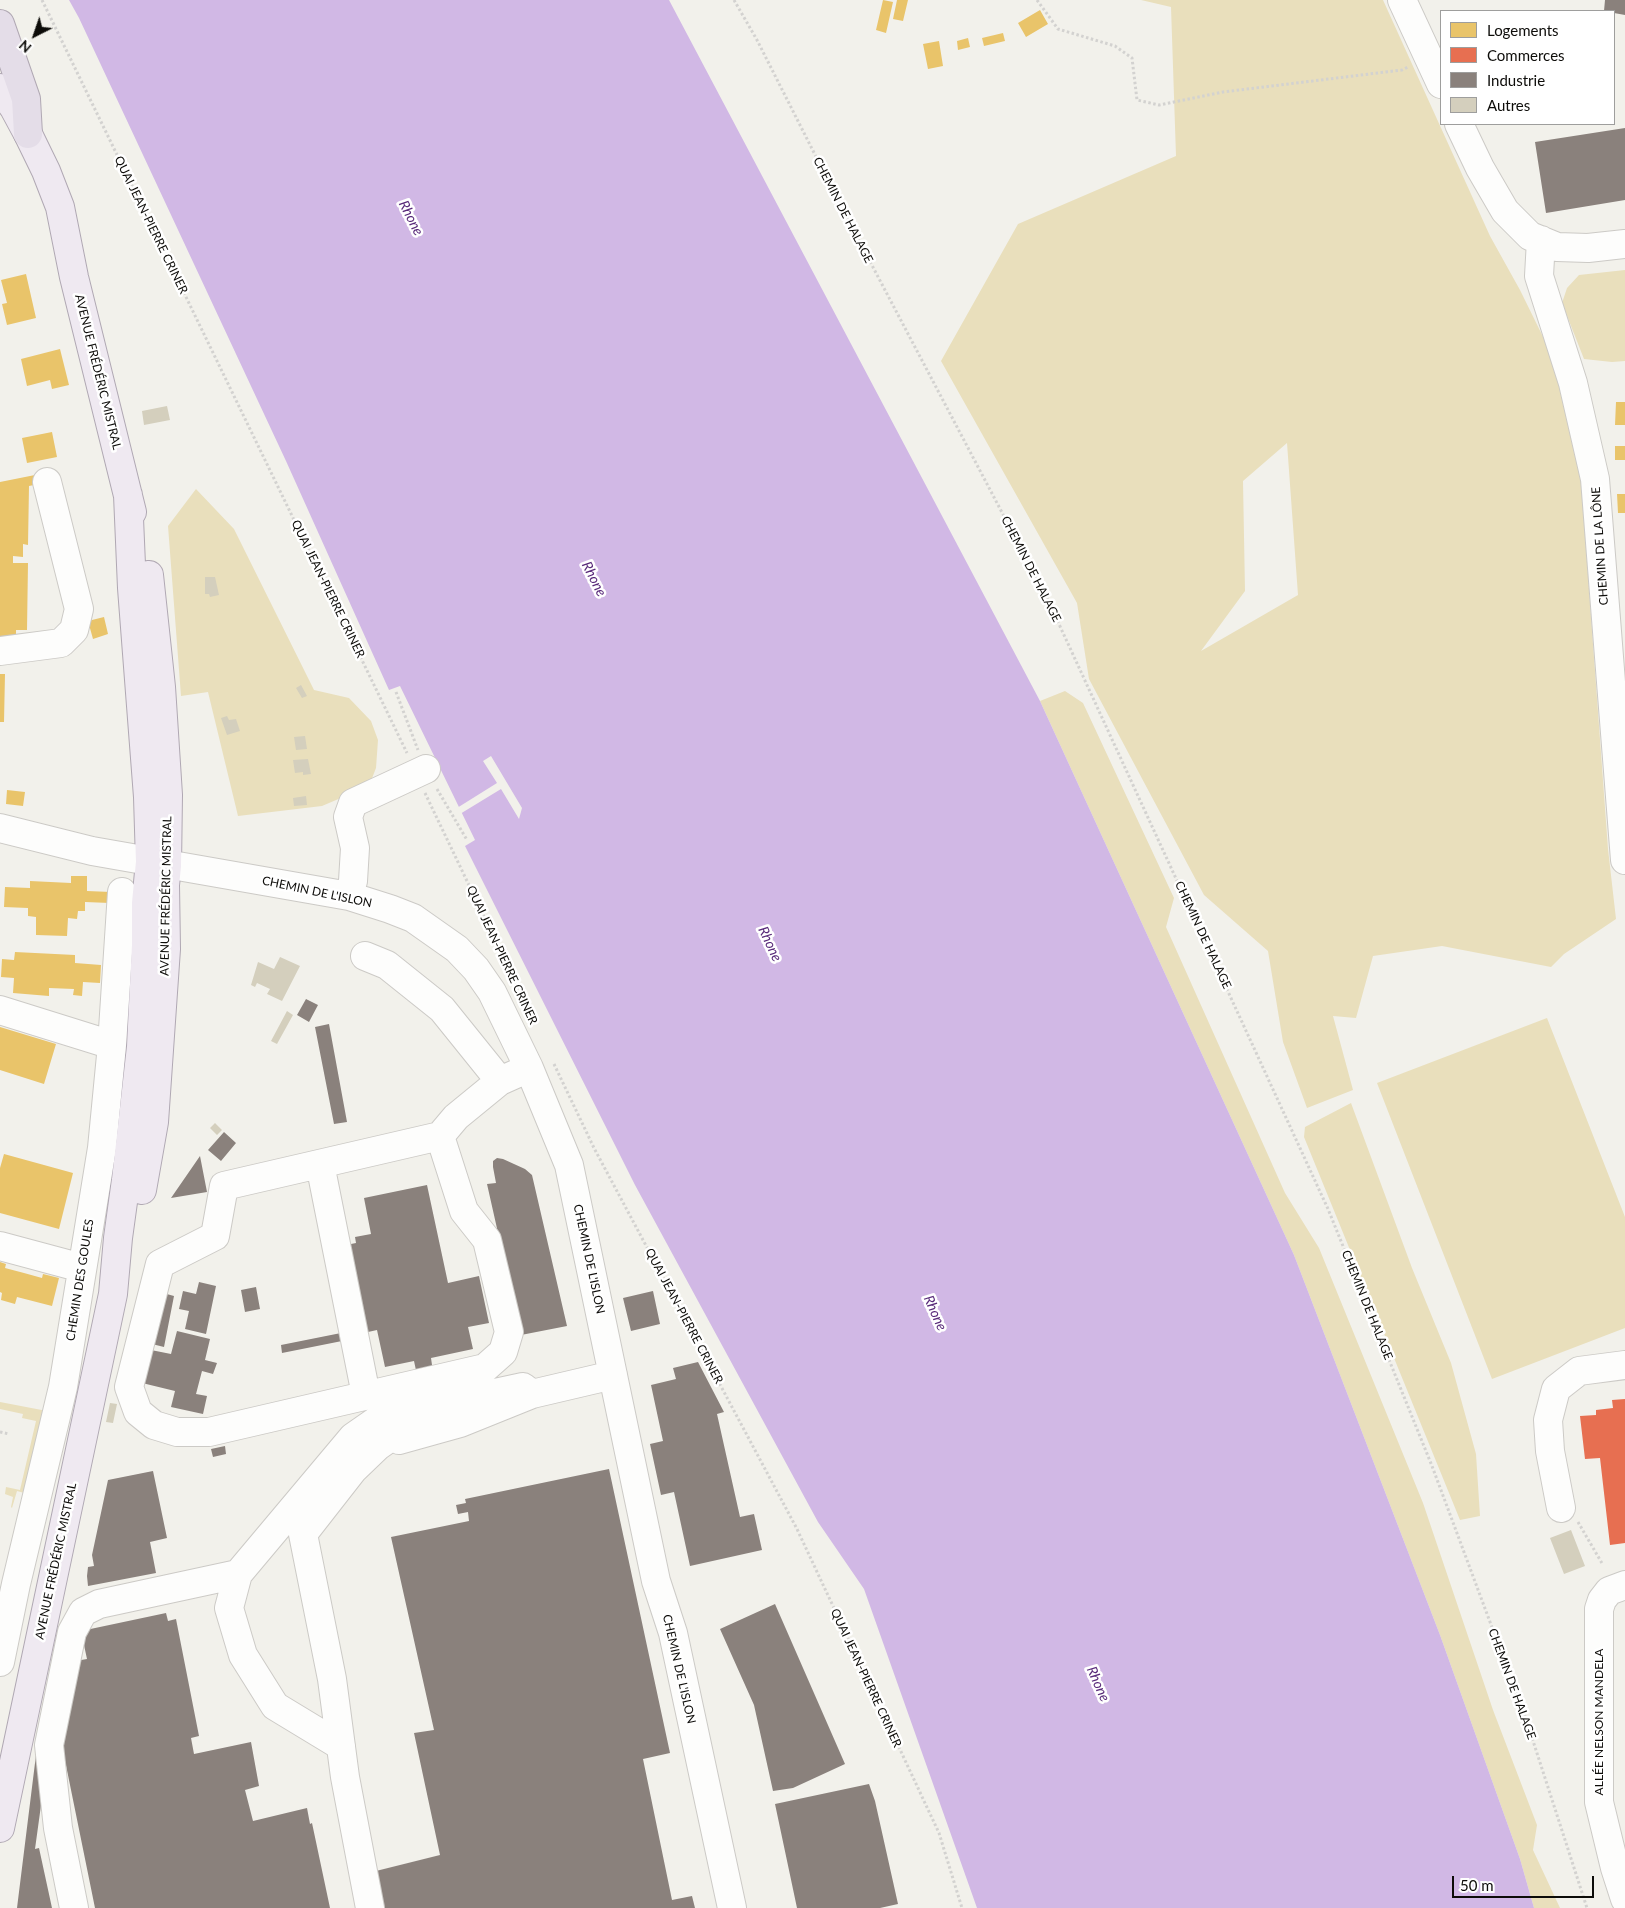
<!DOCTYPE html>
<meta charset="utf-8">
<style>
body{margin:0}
#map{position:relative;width:1625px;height:1908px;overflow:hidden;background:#f2f1eb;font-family:Lato,sans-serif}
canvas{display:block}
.legend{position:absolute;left:1440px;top:10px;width:175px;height:115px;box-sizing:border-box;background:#fff;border:1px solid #9e9e9d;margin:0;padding:6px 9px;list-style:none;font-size:15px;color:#0d0c09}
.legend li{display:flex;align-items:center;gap:10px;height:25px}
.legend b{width:25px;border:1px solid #9e9e9d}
.north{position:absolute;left:10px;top:10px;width:50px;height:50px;-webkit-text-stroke:4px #fff;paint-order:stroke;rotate:221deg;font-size:14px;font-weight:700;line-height:20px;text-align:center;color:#0d0c09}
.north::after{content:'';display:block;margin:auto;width:18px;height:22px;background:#0d0c09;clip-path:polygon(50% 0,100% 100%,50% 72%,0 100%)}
.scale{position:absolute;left:1452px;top:1876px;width:142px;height:22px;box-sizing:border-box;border:2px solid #0d0c09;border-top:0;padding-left:6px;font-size:15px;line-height:18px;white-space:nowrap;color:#0d0c09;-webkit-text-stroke:4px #fff;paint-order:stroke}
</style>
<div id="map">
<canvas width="1625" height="1908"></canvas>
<ul class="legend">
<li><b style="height:14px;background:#e9c46a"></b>Logements</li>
<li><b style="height:14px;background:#e76f51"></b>Commerces</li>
<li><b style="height:14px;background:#8a817c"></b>Industrie</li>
<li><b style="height:14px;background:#d4cfbd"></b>Autres</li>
</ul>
<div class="north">N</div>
<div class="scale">50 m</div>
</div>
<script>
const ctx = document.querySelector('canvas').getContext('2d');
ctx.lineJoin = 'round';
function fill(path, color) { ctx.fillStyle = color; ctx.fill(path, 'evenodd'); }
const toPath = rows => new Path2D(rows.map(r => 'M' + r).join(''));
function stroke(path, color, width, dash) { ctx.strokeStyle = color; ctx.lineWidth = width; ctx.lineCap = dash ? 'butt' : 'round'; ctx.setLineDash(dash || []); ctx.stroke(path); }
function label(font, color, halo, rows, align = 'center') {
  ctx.font = font + ' Lato,sans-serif'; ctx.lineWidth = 5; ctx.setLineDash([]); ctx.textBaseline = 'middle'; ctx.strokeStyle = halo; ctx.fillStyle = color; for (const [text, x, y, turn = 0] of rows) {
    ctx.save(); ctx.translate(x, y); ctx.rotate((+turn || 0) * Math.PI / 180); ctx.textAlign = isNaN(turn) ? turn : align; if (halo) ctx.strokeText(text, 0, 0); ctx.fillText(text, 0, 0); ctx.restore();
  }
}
fill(toPath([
 [1141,0,1383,0,1490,236,1520,290,1549,349,1579,452,1608,849,1616,919,1564,954,1551,967,1442,946,1373,956,1356,1018,1333,1016,1353,1090,1307,1108,1283,1042,1268,951,1204,895,1089,679,1077,603,941,361,1018,224,1176,156,1171,7],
 [1287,443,1298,595,1201,651,1245,591,1243,481],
 [1625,270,1625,361,1612,362,1584,359,1562,303,1567,288,1579,275],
 [196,489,234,529,314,690,349,698,371,721,378,740,376,768,369,786,322,806,238,816,208,692,181,696,168,526],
 [1065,691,1083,703,1174,898,1166,927,1285,1193,1319,1248,1423,1503,1493,1710,1537,1825,1533,1850,1560,1908,1534,1908,1520,1859,1440,1635,1294,1255,1040,701],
 [1547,1018,1625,1217,1625,1328,1492,1379,1377,1083],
 [1351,1103,1412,1268,1451,1363,1476,1454,1480,1516,1460,1520,1304,1137,1305,1127],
 [0,1402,47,1411,28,1494,17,1491,12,1508,11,1507,13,1497,5,1494,6,1487,20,1490,36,1421,22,1418,23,1414,0,1409]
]), '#e9dfbc');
fill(toPath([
 [69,0,669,0,1040,701,1294,1255,1440,1635,1520,1859,1534,1908,977,1908,864,1589,818,1522,635,1185,465,846,475,840,400,686,389,690,286,461,79,18]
]), '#d1b8e5');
fill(toPath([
 [491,756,522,808,519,819,501,789,460,814,457,808,497,783,483,761]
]), '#f2f1eb');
fill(toPath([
 [883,0,893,2,886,33,876,30],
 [897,0,908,0,903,21,893,19],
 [1040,10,1048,24,1026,37,1018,23],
 [1003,33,1005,41,984,46,982,38],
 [968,38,970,47,958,50,957,41],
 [939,41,943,66,928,69,923,44],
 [26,274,36,318,7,325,2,304,7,303,1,280],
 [60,349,69,385,52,389,50,380,27,386,21,359],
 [1616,402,1625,402,1625,425,1615,425],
 [52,432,57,457,27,463,22,438],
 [1615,446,1625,446,1625,460,1615,460],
 [35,475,34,485,29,486,28,545,23,544,23,557,13,556,13,563,28,563,27,630,16,630,16,637,0,644,0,482],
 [1617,494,1625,494,1625,513,1618,513],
 [104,617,108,634,93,639,88,621],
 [0,674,5,674,4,722,0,722],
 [7,790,25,792,23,806,6,804],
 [71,876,87,876,87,891,111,892,110,903,85,902,85,911,78,911,77,919,68,918,67,936,36,935,36,917,28,916,28,908,4,907,5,887,30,888,30,881,71,883],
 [15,952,75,955,75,963,101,965,100,983,83,982,82,996,73,995,74,989,49,988,49,996,13,993,14,978,1,977,2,959,14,960],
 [0,1027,56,1044,44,1084,0,1070],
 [4,1154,73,1173,59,1229,0,1213,0,1168],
 [0,1262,6,1264,5,1268,24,1273,42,1278,43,1274,59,1278,52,1306,17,1297,15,1304,1,1300,2,1293,0,1292]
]), '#e9c46a');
fill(toPath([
 [1625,1399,1625,1543,1610,1545,1600,1458,1585,1459,1580,1416,1596,1415,1596,1410,1613,1408,1612,1400]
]), '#e76f51');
fill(toPath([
 [1605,0,1625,0,1625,15,1614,13,1614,11,1604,11],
 [1625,128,1625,200,1546,213,1535,142],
 [306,999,318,1005,309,1022,297,1015],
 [329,1024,347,1122,334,1124,315,1027],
 [224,1132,236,1143,221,1161,208,1150],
 [200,1156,207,1192,171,1198],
 [497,1158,503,1159,525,1169,532,1175,567,1326,521,1335,487,1184,496,1183,493,1167,493,1161],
 [427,1185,448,1283,479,1276,489,1323,468,1327,473,1349,431,1358,433,1372,417,1375,414,1361,385,1367,377,1330,359,1334,341,1246,356,1243,355,1237,371,1234,364,1198],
 [199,1282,216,1286,206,1334,185,1329,189,1311,179,1309,183,1291,196,1294],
 [256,1287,260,1309,245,1312,241,1290],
 [653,1291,660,1324,631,1331,623,1298],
 [163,1293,174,1296,164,1347,152,1344],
 [177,1331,210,1339,205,1360,217,1363,213,1374,202,1371,196,1394,207,1396,203,1414,171,1407,175,1391,138,1382,146,1349,171,1354],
 [341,1333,342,1341,282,1353,281,1345],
 [698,1362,724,1412,717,1414,740,1517,754,1514,762,1550,690,1566,674,1492,661,1495,650,1444,663,1441,651,1385,676,1379,673,1368],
 [225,1446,226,1454,213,1457,211,1449],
 [609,1469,670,1753,643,1759,672,1900,692,1896,695,1908,378,1908,368,1873,440,1855,414,1733,434,1730,391,1537,469,1521,468,1512,458,1514,456,1505,466,1503,465,1499],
 [153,1471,167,1538,150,1542,156,1573,88,1586,87,1576,88,1567,94,1566,92,1555,108,1480],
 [775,1604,845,1764,793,1788,773,1791,754,1705,720,1629],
 [166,1613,168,1621,176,1619,199,1736,191,1738,194,1754,251,1742,259,1786,245,1790,253,1821,307,1808,310,1824,312,1823,330,1908,95,1908,57,1721,63,1693,75,1690,70,1662,87,1659,81,1631],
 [36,1755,42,1798,35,1849,39,1848,52,1908,17,1908],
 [869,1784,875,1801,898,1904,880,1908,797,1908,775,1804]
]), '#8a817c');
fill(toPath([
 [167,406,170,420,144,425,142,411],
 [205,577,215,577,219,595,210,597,209,594,205,594],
 [301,685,307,696,302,698,296,688],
 [227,716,229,720,236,719,240,731,227,735,221,718],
 [305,736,307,749,296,750,294,737],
 [308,759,311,774,303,775,303,772,295,773,293,760],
 [306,796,307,805,294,806,293,798],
 [280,957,300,966,282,1001,267,994,270,989,257,983,255,987,251,985,258,962,274,969],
 [287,1011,293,1015,277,1044,271,1041],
 [215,1123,222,1130,217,1135,210,1128],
 [110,1403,117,1404,113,1423,106,1422],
 [1571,1530,1585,1566,1564,1574,1550,1538]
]), '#d4cfbd');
const minor = toPath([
 [1402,0,1441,84],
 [1459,124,1480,168,1505,211,1530,236,1557,247,1588,248,1625,244],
 [1541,240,1539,276,1573,383,1595,479,1625,860],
 [0,651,61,643,74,630,79,609,47,482],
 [0,828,92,851,349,896,390,909,413,918,457,949,476,969,492,992,529,1068,569,1165,656,1581,673,1633,732,1908],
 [349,896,353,881,355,848,348,817,353,803,426,769],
 [365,956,387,965,442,1009,500,1081],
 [0,1010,112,1045],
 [440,1136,464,1211,487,1240,509,1332,503,1352,485,1368,209,1432,177,1432,154,1425,138,1412,129,1387,160,1264,215,1236,224,1186,440,1136,456,1117,500,1081,529,1068],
 [320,1164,366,1395],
 [0,1246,82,1268],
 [399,1440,460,1423,532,1394,613,1375],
 [1561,1508,1550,1451,1548,1420,1556,1389,1579,1371,1625,1365],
 [238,1574,229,1608,243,1655,275,1706,341,1746],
 [1625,1585,1609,1591,1602,1600,1599,1609,1599,1802,1615,1868,1625,1899],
 [0,1662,16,1584,63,1387,102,1148,112,1045,122,892],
 [74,1908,58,1828,49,1745,72,1632,83,1612,99,1604,238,1574,353,1437,376,1421,435,1406],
 [370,1908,345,1777,332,1679,303,1534,353,1470,378,1446,435,1406,523,1387,532,1394]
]);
const major = toPath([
 [0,88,14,108,28,134,46,171,60,207,74,277,132,512],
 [142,1190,154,1122,166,949,165,885,167,866,168,795,161,687,149,575],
 [0,1828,113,1294,118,1238,126,1180,141,1047,146,945,146,903,150,862,148,797,132,588,128,495]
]);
const highway = toPath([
 [0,24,26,99,28,134]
]);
stroke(minor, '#cccac6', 30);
stroke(major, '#b0a8b3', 30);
stroke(highway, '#b0a8b3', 30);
stroke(toPath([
 [42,0,407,753],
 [734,0,757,40,845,214,1047,598,1328,1209,1432,1466,1525,1716,1587,1908],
 [1037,0,1058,29,1115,46,1132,58,1137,100,1159,105,1223,92,1402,70,1408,67],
 [396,692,418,750],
 [437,789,467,840],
 [425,793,529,1011],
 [554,1064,594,1148,797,1529,939,1833,962,1908],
 [0,1432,9,1434],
 [1578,1522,1603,1565]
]), '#d3d2d0', 3, [2.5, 2.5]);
stroke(minor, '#fdfdfc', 28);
stroke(major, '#efe9f1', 28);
stroke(highway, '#e4dde8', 28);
label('12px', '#0d0c09', '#fff', [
 ["CHEMIN DE HALAGE",843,210,63],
 ["QUAI JEAN-PIERRE CRINER",151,225,64],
 ["AVENUE FRÉDÉRIC MISTRAL",98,372,76],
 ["CHEMIN DE LA LÔNE",1600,546,-94],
 ["CHEMIN DE HALAGE",1031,569,63],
 ["QUAI JEAN-PIERRE CRINER",328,589,64],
 ["CHEMIN DE L'ISLON",317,892,12],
 ["AVENUE FRÉDÉRIC MISTRAL",166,896,-89],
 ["CHEMIN DE HALAGE",1203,935,65],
 ["QUAI JEAN-PIERRE CRINER",502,955,65],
 ["CHEMIN DE L'ISLON",589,1259,78],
 ["CHEMIN DES GOULES",80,1280,-81],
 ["CHEMIN DE HALAGE",1367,1305,68],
 ["QUAI JEAN-PIERRE CRINER",684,1316,62],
 ["AVENUE FRÉDÉRIC MISTRAL",56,1561,-78],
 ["CHEMIN DE L'ISLON",679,1669,77],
 ["QUAI JEAN-PIERRE CRINER",866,1678,65],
 ["CHEMIN DE HALAGE",1512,1684,70],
 ["ALLÉE NELSON MANDELA",1599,1722,-90]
]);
label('italic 14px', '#592b7a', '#fff', [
 ["Rhone",411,218,63],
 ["Rhone",594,579,63],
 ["Rhone",770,944,65],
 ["Rhone",935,1313,66],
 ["Rhone",1098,1684,66]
]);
</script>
